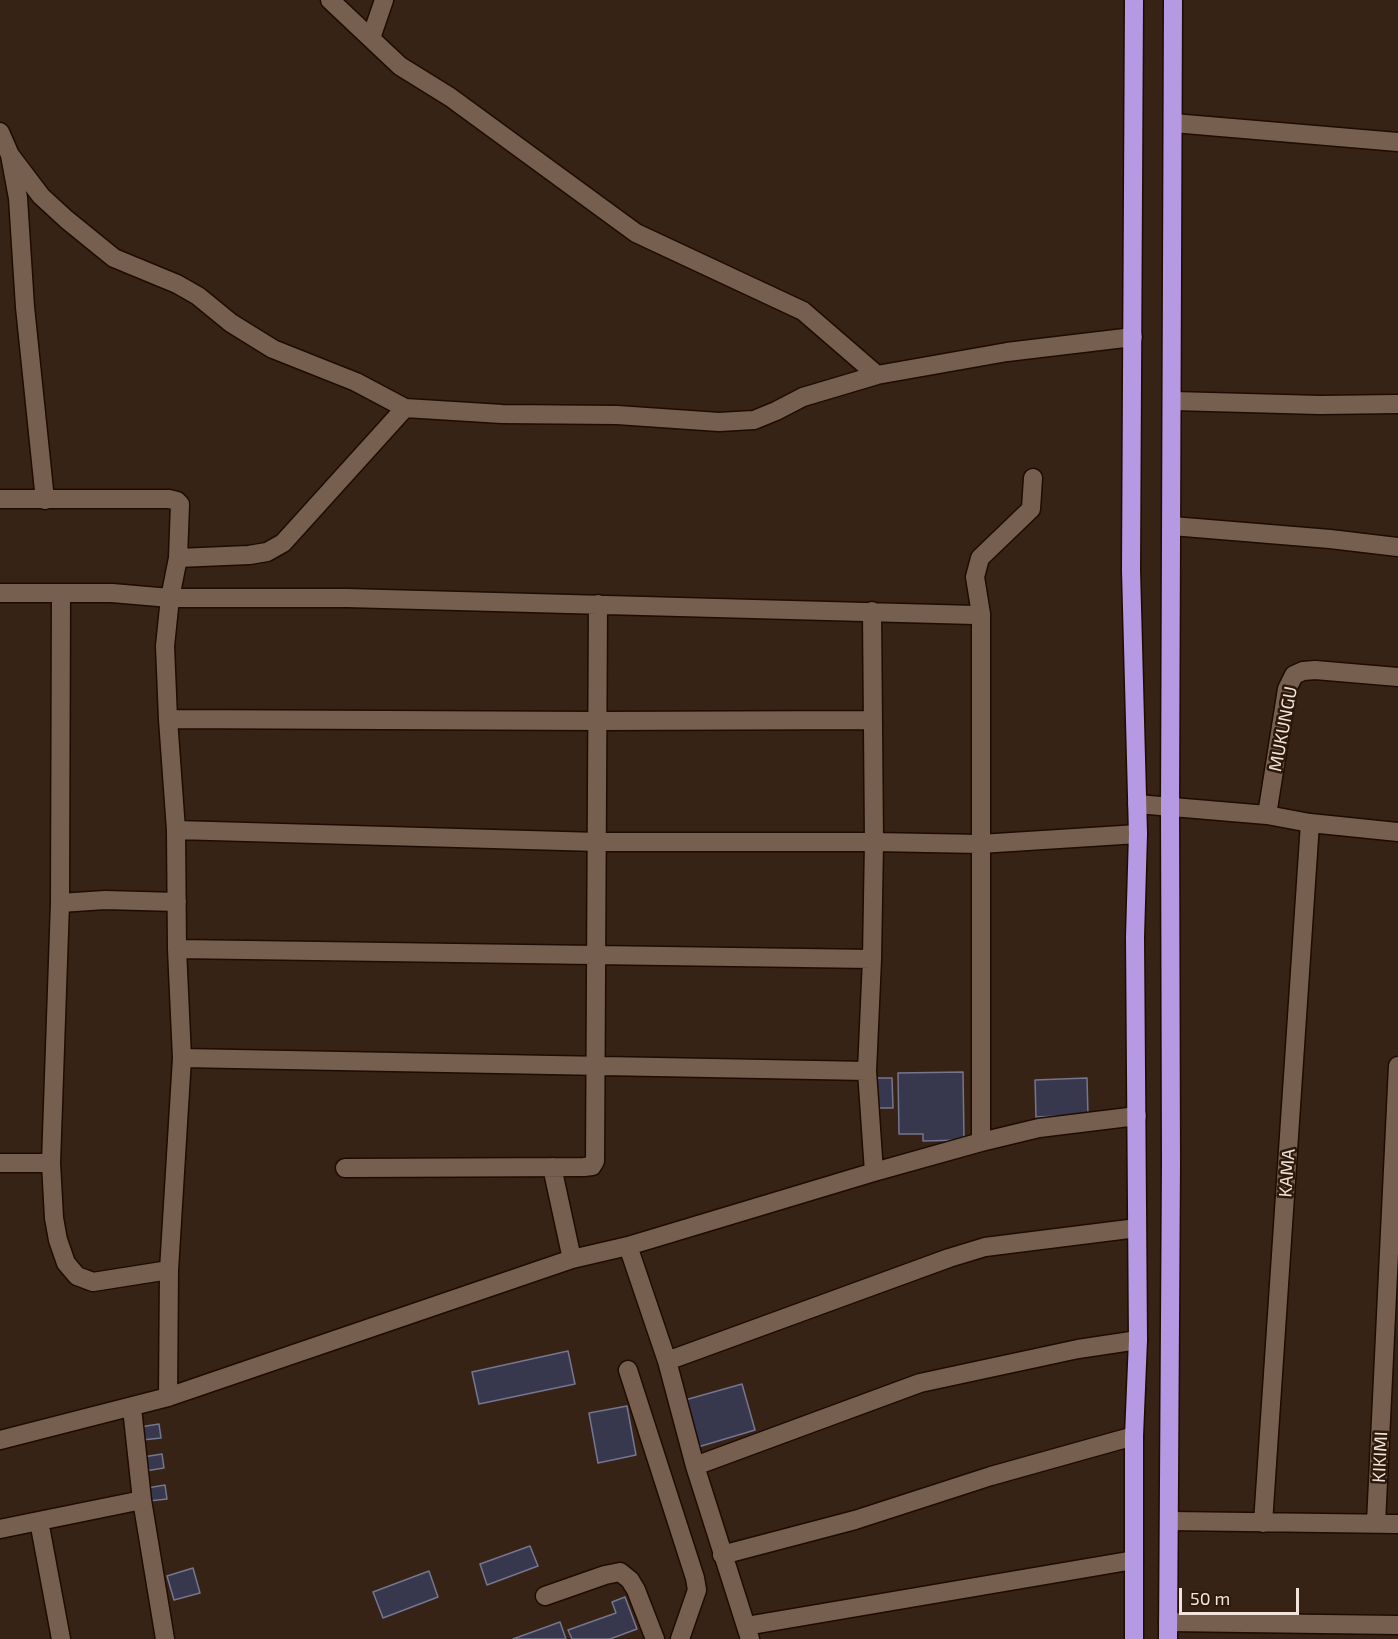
<!DOCTYPE html>
<style>
body{margin:0}
#map{position:relative;width:1398px;height:1639px;overflow:hidden;background:#372315;font-family:"Exo 2",sans-serif}
canvas{display:block}
.scale{position:absolute;left:1179px;top:1588px;width:120px;height:27px;box-sizing:border-box;border:3px solid #f2e4db;border-top:0;padding-left:8px;font-size:18px;line-height:21px;white-space:nowrap;color:#f2e4db;-webkit-text-stroke:4px #2d1a0c;paint-order:stroke}
</style>
<div id="map">
<canvas width="1398" height="1639"></canvas>
<div class="scale">50 m</div>
</div>
<script>
const ctx = document.querySelector('canvas').getContext('2d');
ctx.lineJoin = 'round';
function fill(path, color) { ctx.fillStyle = color; ctx.fill(path, 'evenodd'); }
const toPath = rows => new Path2D(rows.map(r => 'M' + r).join(''));
function stroke(path, color, width, dash) { ctx.strokeStyle = color; ctx.lineWidth = width; ctx.lineCap = dash ? 'butt' : 'round'; ctx.setLineDash(dash || []); ctx.stroke(path); }
function label(font, color, halo, rows, align = 'center') {
  ctx.font = font + ' "Exo 2",sans-serif'; ctx.lineWidth = 5; ctx.setLineDash([]); ctx.textBaseline = 'middle'; ctx.strokeStyle = halo; ctx.fillStyle = color; for (const [text, x, y, turn = 0] of rows) {
    ctx.save(); ctx.translate(x, y); ctx.rotate((+turn || 0) * Math.PI / 180); ctx.textAlign = isNaN(turn) ? turn : align; if (halo) ctx.strokeText(text, 0, 0); ctx.fillText(text, 0, 0); ctx.restore();
  }
}
const building = toPath([
 [963,1072,964,1140,923,1141,923,1134,899,1134,898,1073,963,1072],
 [875,1078,892,1078,893,1108,876,1108,875,1078],
 [1087,1078,1088,1115,1036,1117,1035,1080,1087,1078],
 [568,1351,575,1384,479,1404,472,1372,568,1351],
 [742,1384,755,1430,698,1447,685,1400,742,1384],
 [627,1406,636,1455,598,1463,589,1413,627,1406],
 [159,1424,161,1438,142,1440,140,1427,159,1424],
 [162,1454,164,1468,145,1471,143,1457,162,1454],
 [165,1485,167,1499,149,1501,147,1488,165,1485],
 [530,1546,538,1566,487,1585,480,1564,530,1546],
 [193,1568,200,1593,174,1600,167,1576,193,1568],
 [429,1571,438,1597,383,1618,373,1592,429,1571],
 [625,1597,637,1629,610,1639,572,1639,568,1630,616,1613,612,1602,625,1597],
 [560,1622,566,1639,513,1639,560,1622]
]);
fill(building, '#37384e');
stroke(building, '#75768f', 1.5);
const minor = toPath([
 [330,0,400,66,450,97,636,233,803,311,877,375],
 [371,38,384,0],
 [1173,123,1398,142],
 [0,132,10,155,18,198,25,307,45,500],
 [10,155,41,196,66,219,114,258,177,284,198,296,231,323,273,349,356,382,405,408,502,414,617,415,719,422,754,420,776,411,803,397,877,375,1007,352,1133,337],
 [1173,401,1320,405,1398,404],
 [0,499,169,499,177,501,180,504,178,558,170,598,165,646,168,719,176,830,177,949,182,1058,169,1270,168,1397],
 [1172,526,1330,539,1398,547],
 [178,558,249,555,267,552,283,543,405,408],
 [0,593,112,593,170,598,347,598,975,615,981,614,975,577,980,558,1031,509,1033,478],
 [61,593,60,903,51,1163,54,1218,58,1240,66,1263,77,1276,93,1282,169,1270],
 [872,611,874,842,872,959,867,1071,874,1172],
 [981,614,981,1142],
 [168,719,598,721,873,720],
 [1137,804,1267,815,1310,823,1398,832],
 [1267,815,1287,689,1294,675,1303,671,1315,670,1398,677],
 [176,830,598,842,874,842,980,844,1138,834],
 [60,903,105,900,177,902],
 [177,949,872,959],
 [182,1058,867,1071],
 [0,1163,51,1163],
 [552,1167,572,1259],
 [345,1168,584,1167,592,1166,595,1161,598,604],
 [628,1246,667,1361,695,1466,750,1639],
 [667,1361,949,1258,985,1247,1137,1228],
 [628,1370,695,1578,697,1590,680,1639],
 [132,1408,142,1500,165,1639],
 [0,1440,168,1397,572,1259,628,1246,874,1172,981,1142,1039,1128,1137,1116],
 [695,1466,920,1383,1078,1349,1138,1340],
 [39,1521,61,1639],
 [1170,1521,1398,1524],
 [1263,1523,1310,823],
 [1376,1523,1398,1066],
 [0,1529,142,1500],
 [722,1555,855,1520,991,1476,1134,1436],
 [545,1596,605,1575,620,1572,630,1580,636,1590,655,1639],
 [1168,1622,1398,1625],
 [746,1626,1134,1560]
]);
const highway = toPath([
 [1134,1639,1134,1436,1138,1340,1135,937,1138,834,1131,570,1134,0],
 [1168,1639,1171,1163,1170,806,1173,0]
]);
stroke(minor, '#1e0c02', 21);
stroke(highway, '#1e0c02', 21);
stroke(minor, '#765f4f', 18);
stroke(highway, '#b599e2', 18);
label('18px', '#f2e4db', '#2d1a0c', [
 ["MUKUNGU",1283,729,-79],
 ["KAMA",1287,1173,-86],
 ["KIKIMI",1380,1457,-87]
]);
</script>
